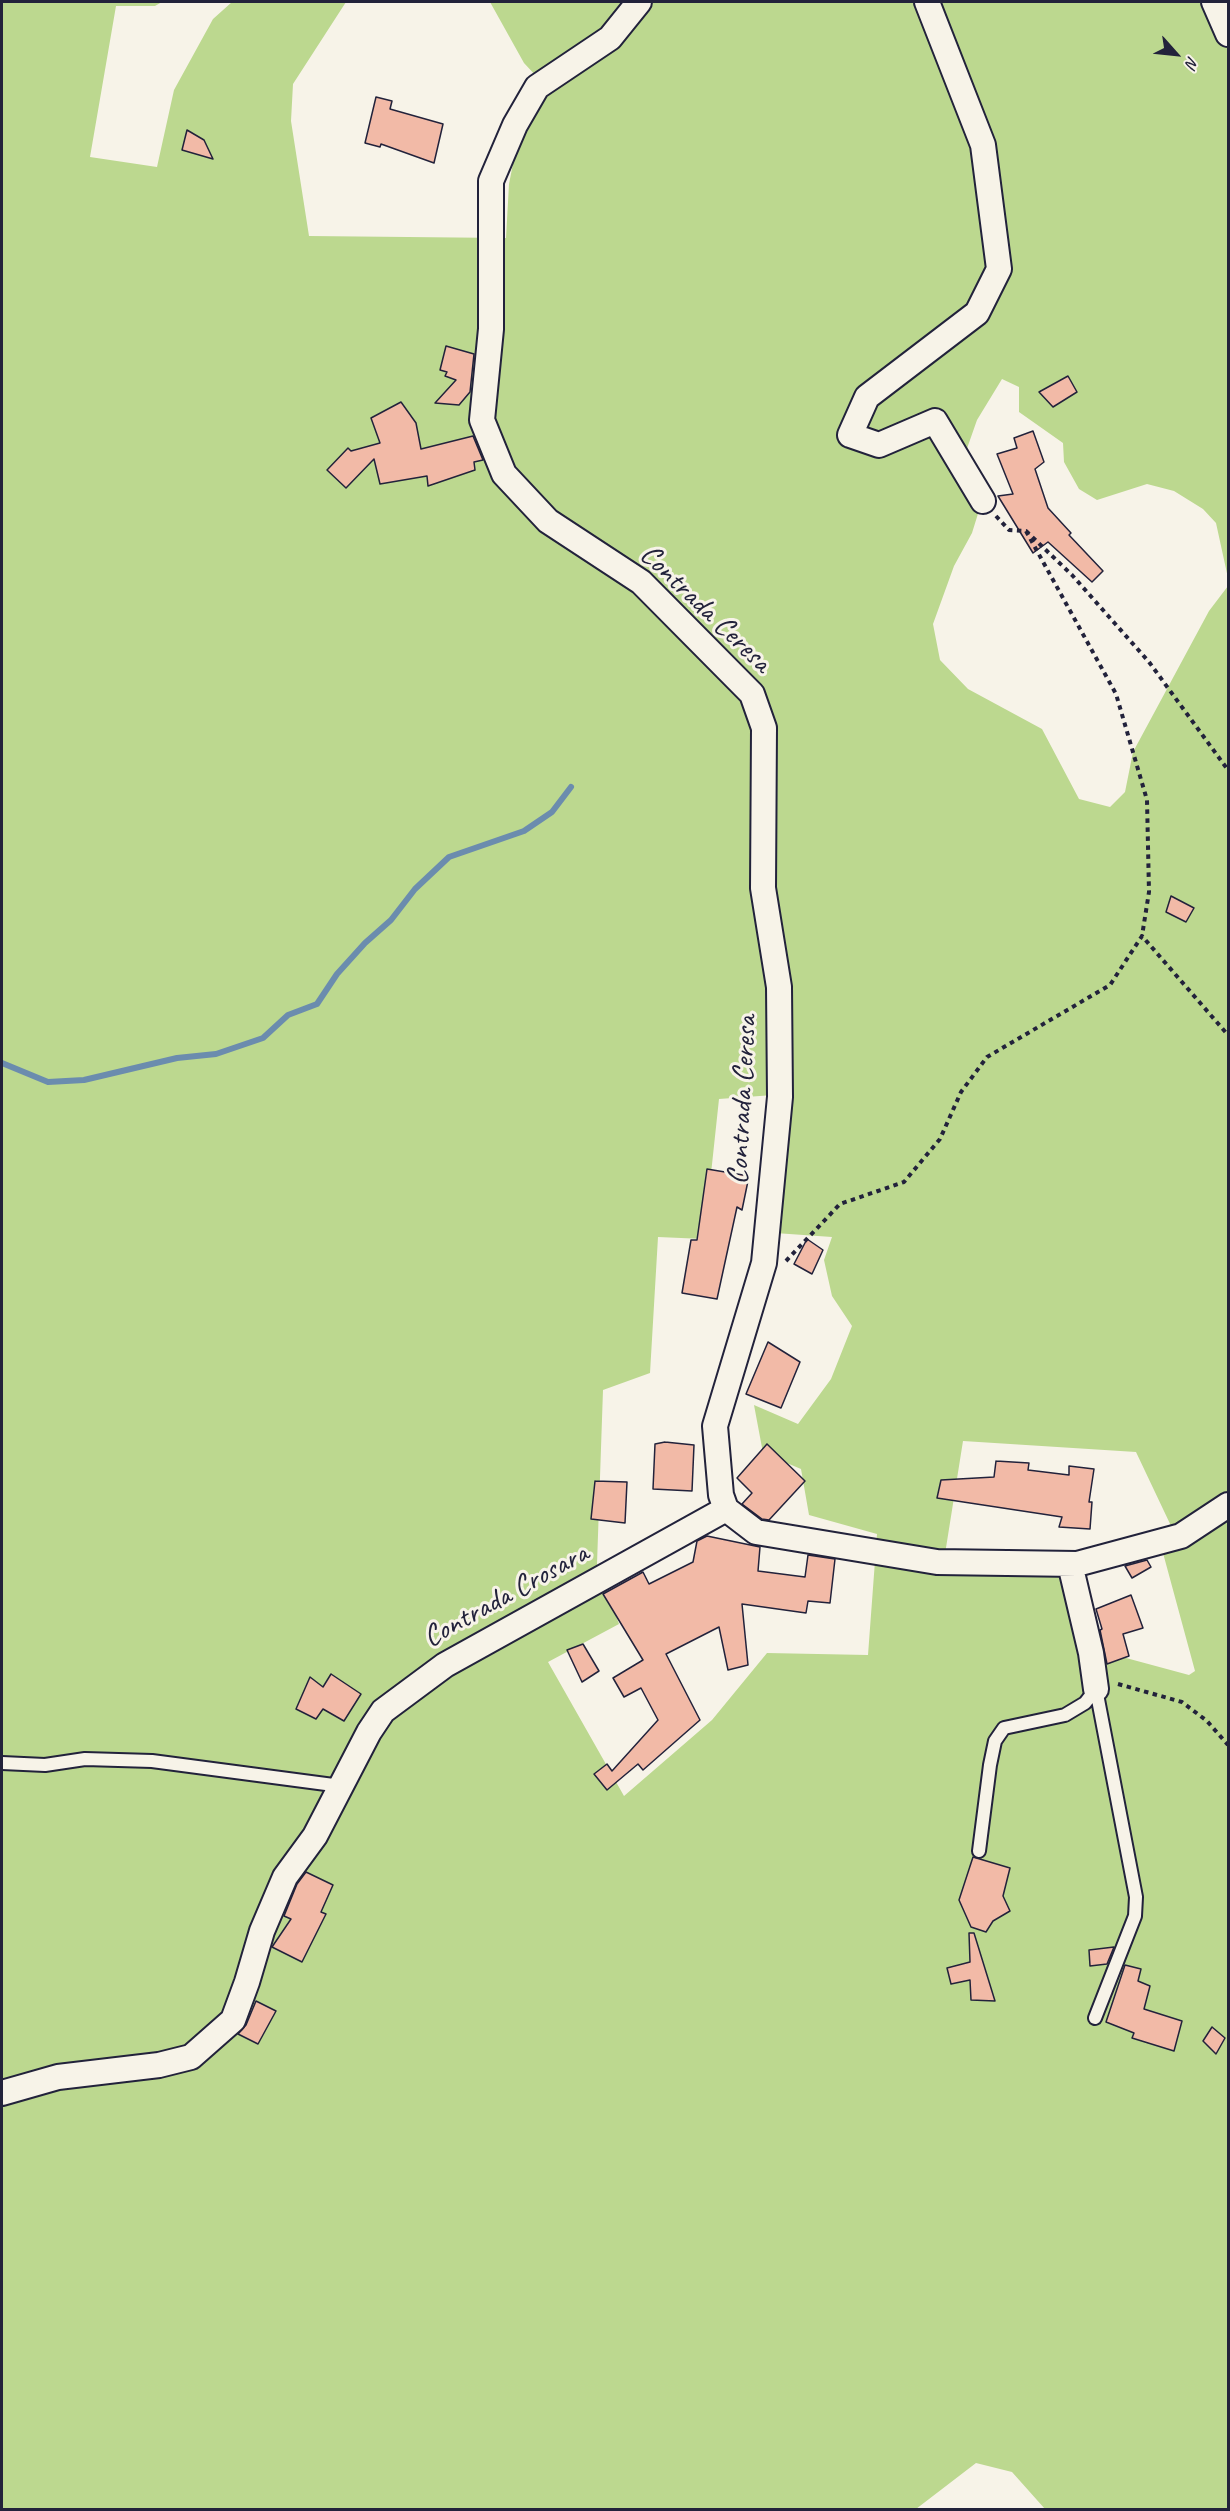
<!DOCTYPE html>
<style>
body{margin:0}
#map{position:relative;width:1230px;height:2511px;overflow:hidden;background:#f7f3e8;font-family:Caveat,sans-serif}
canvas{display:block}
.frame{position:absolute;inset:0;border:3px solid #22223b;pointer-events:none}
.north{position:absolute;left:1146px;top:24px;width:60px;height:60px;-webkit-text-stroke:4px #f7f3e8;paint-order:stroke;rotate:117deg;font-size:16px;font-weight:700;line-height:24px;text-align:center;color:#22223b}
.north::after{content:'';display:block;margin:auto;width:21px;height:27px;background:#22223b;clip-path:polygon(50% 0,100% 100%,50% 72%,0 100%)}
</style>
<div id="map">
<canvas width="1230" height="2511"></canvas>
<div class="frame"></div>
<div class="north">N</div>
</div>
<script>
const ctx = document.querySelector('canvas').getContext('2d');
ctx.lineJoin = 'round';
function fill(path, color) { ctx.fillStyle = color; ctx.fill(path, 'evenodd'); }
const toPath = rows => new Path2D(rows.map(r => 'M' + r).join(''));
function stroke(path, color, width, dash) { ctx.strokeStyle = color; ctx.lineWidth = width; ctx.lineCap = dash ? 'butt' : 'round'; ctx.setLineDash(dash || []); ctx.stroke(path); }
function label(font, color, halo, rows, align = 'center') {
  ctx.font = font + ' Caveat,sans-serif'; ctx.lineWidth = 6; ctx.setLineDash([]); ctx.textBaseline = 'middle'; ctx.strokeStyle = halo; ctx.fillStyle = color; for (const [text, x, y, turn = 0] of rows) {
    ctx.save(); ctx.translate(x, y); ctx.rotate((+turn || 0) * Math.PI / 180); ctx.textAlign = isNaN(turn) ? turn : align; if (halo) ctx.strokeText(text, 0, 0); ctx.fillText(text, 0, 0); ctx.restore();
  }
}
fill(toPath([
 [2,2,162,2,155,6,116,6,90,157,157,167,174,90,213,19,232,2,346,2,293,84,291,121,309,236,506,238,509,184,520,128,551,92,524,63,490,2,1228,2,1228,578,1216,523,1203,509,1174,491,1147,484,1097,500,1079,489,1064,462,1063,443,1019,412,1019,387,1002,379,977,420,964,457,981,504,972,533,954,566,933,624,940,660,968,689,1042,729,1079,799,1110,807,1125,792,1133,752,1209,611,1228,586,1228,2509,1045,2509,1012,2472,976,2463,916,2509,2,2510],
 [787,1094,775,1233,832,1237,824,1260,832,1296,852,1326,831,1379,798,1424,754,1405,763,1453,801,1469,809,1515,877,1534,868,1655,767,1653,712,1720,624,1796,548,1662,619,1624,597,1564,603,1390,650,1373,658,1237,704,1239,719,1099],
 [963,1441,1136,1452,1181,1547,1163,1553,1195,1671,1189,1675,1089,1648,1071,1576,945,1554]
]), '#bcd88f');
stroke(toPath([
 [2,1063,48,1082,84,1080,177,1058,216,1054,263,1038,288,1015,317,1004,337,974,365,943,391,920,415,889,449,857,524,831,552,812,571,787]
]), '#6b8cae', 6);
const building = toPath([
 [376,97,392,101,390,109,443,124,434,163,381,144,380,147,365,143,376,97],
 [187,130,204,140,213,159,182,150,187,130],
 [446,346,474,354,470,392,459,405,435,403,456,380,445,376,447,372,440,370,446,346],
 [1068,376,1077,392,1053,407,1039,392,1068,376],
 [401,402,416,423,421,449,473,436,483,460,474,462,475,470,428,486,427,476,380,484,374,459,346,488,327,470,348,448,351,451,380,443,371,418,401,402],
 [1033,431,1044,462,1035,469,1048,508,1071,533,1069,535,1103,571,1092,582,1048,542,1033,553,998,496,1013,494,997,454,1017,448,1014,438,1033,431],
 [1171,896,1194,908,1186,922,1166,912,1171,896],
 [707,1169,749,1176,742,1210,737,1207,717,1299,682,1293,691,1240,697,1240,707,1169],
 [807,1239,823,1250,812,1274,794,1264,807,1239],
 [768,1342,800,1362,781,1408,746,1394,768,1342],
 [665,1442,694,1445,692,1491,653,1489,655,1444,665,1442],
 [767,1444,805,1481,769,1520,762,1519,742,1504,752,1493,737,1478,767,1444],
 [996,1461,1029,1463,1028,1470,1069,1475,1069,1466,1094,1469,1089,1502,1092,1502,1090,1529,1059,1527,1062,1517,937,1498,941,1480,994,1477,996,1461],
 [595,1481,627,1482,625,1523,591,1519,595,1481],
 [707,1536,760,1547,758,1571,805,1577,808,1555,835,1559,830,1603,808,1601,806,1613,742,1604,748,1665,728,1670,719,1627,666,1654,700,1720,643,1770,638,1764,607,1790,594,1774,607,1764,612,1771,658,1720,641,1688,624,1697,613,1678,643,1660,603,1594,643,1572,649,1584,693,1562,697,1541,707,1536],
 [1147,1560,1151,1567,1132,1578,1125,1566,1147,1560],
 [1131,1595,1143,1628,1123,1634,1129,1656,1107,1664,1100,1630,1102,1629,1096,1609,1131,1595],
 [583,1644,599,1671,582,1682,567,1650,583,1644],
 [331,1674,361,1694,344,1721,323,1709,316,1719,296,1709,310,1677,323,1687,331,1674],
 [973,1857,1010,1868,1003,1896,1010,1911,993,1921,986,1932,971,1927,959,1900,973,1857],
 [306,1872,333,1885,321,1912,326,1914,302,1962,272,1947,291,1919,284,1916,297,1884,306,1872],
 [969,1933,974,1933,995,2001,971,2000,970,1980,951,1984,947,1968,970,1962,969,1933],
 [1114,1947,1107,1964,1090,1966,1089,1950,1114,1947],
 [1125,1965,1141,1969,1138,1981,1150,1986,1144,2009,1182,2021,1174,2051,1132,2038,1134,2033,1106,2022,1125,1965],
 [256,2001,276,2011,258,2044,238,2034,246,2025,256,2001],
 [1212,2027,1225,2038,1216,2054,1203,2041,1212,2027]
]);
fill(building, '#f2baa7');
stroke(building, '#22223b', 1.5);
const lane = toPath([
 [2,1763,45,1765,85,1759,152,1761,341,1786],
 [979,1851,990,1765,995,1741,1004,1728,1065,1715,1085,1703,1096,1689],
 [1095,2018,1135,1916,1136,1897,1096,1689]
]);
const street = toPath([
 [639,2,610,38,537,87,515,125,491,181,491,329,482,420,504,474,548,521,641,582,752,694,764,728,763,888,779,987,780,1097,764,1263,715,1426,721,1495,726,1509,756,1532,937,1562,1077,1564,1181,1536,1228,1505],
 [927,2,983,145,999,269,977,313,867,397,850,435,879,445,935,421,983,501],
 [1214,2,1228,34],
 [1070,1564,1091,1653,1096,1689],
 [2,2093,58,2077,159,2065,191,2057,233,2020,247,1982,262,1931,285,1877,315,1836,369,1732,383,1711,445,1665,726,1509]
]);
stroke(lane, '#22223b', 16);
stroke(street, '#22223b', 28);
stroke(toPath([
 [996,516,1009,530,1026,531,1072,575,1149,662,1228,770],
 [1026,531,1116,694,1147,800,1149,892,1142,936],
 [786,1261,840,1204,904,1182,940,1139,961,1092,987,1057,1110,985,1142,936,1228,1035],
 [1118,1684,1182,1702,1207,1721,1228,1745]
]), '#22223b', 4, [4.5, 4.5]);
stroke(lane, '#f7f3e8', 12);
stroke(street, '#f7f3e8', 24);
label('30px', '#22223b', '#f7f3e8', [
 ["Contrada Ceresa",705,609,44],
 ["Contrada Ceresa",743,1100,-87],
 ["Contrada Crosara",506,1596,-29]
]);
</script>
